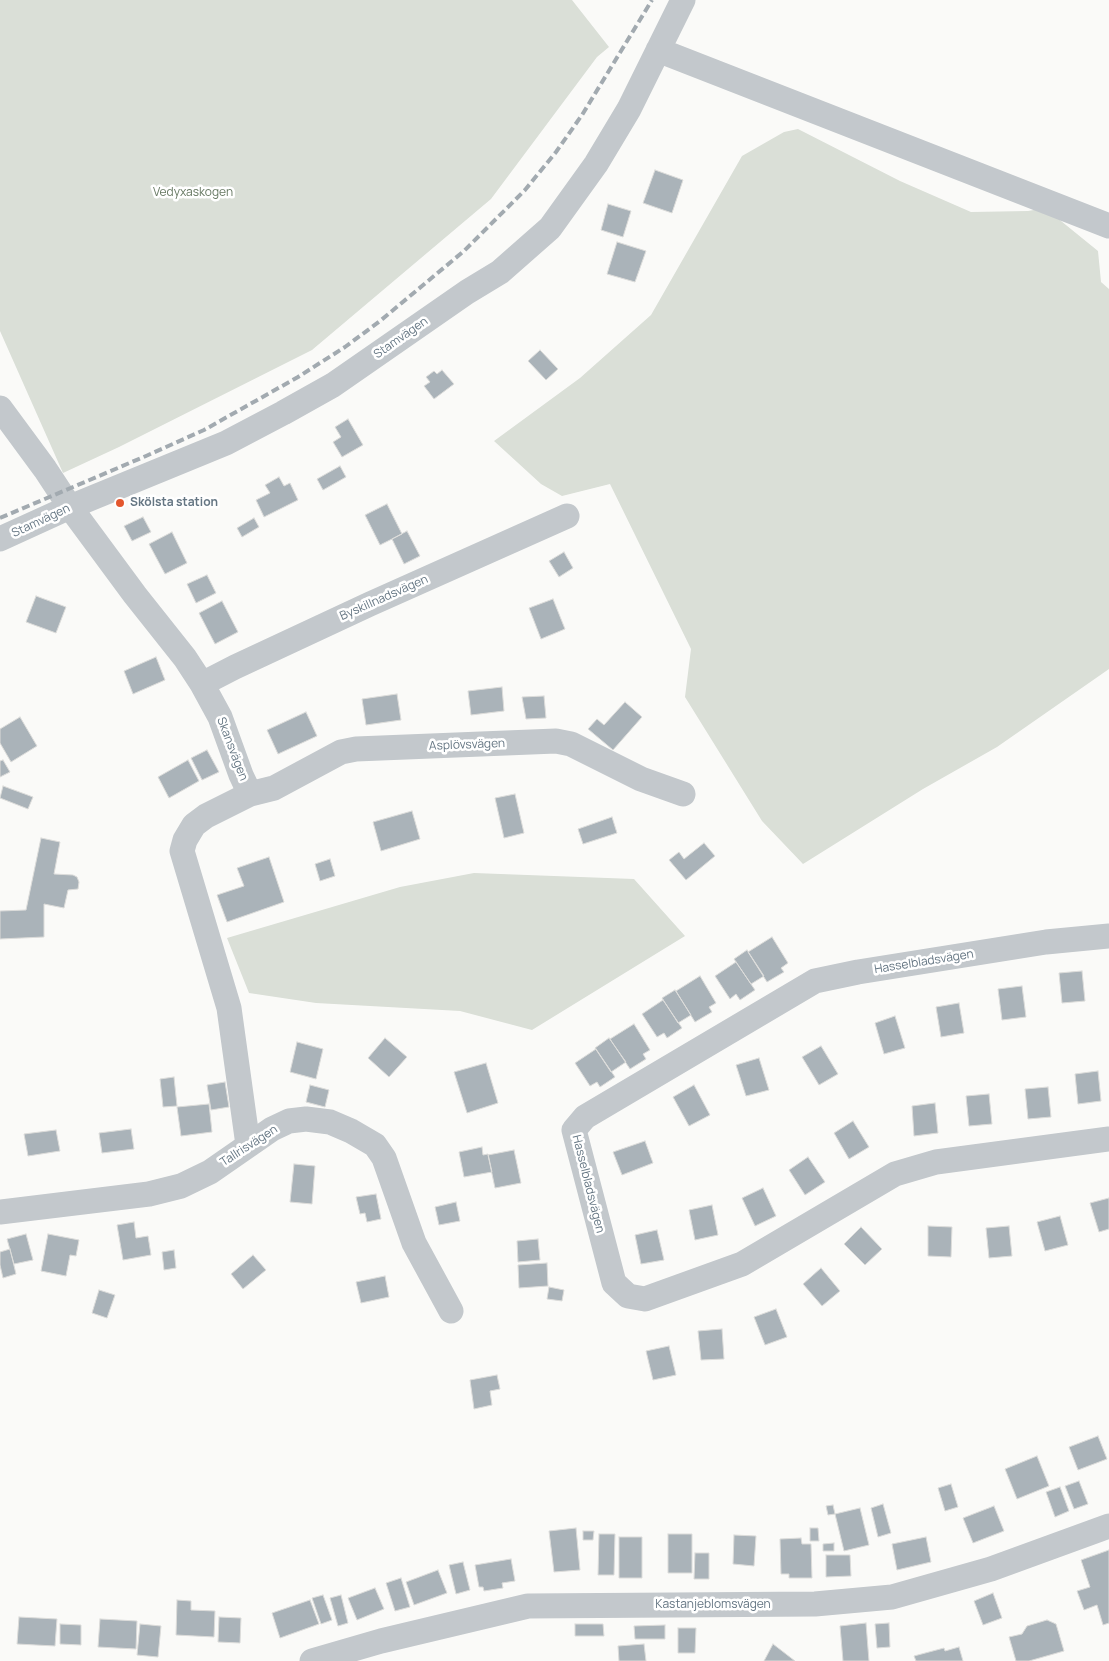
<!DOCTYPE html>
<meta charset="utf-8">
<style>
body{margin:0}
canvas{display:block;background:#fafaf8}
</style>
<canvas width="1109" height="1661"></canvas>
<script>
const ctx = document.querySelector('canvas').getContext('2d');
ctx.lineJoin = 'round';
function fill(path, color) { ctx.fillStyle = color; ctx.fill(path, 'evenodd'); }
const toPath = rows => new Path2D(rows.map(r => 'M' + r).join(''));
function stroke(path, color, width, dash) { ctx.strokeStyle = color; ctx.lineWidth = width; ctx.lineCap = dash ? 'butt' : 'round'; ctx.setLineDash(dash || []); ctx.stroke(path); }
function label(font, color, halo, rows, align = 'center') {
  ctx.font = font + ' Manrope,sans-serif'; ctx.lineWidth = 5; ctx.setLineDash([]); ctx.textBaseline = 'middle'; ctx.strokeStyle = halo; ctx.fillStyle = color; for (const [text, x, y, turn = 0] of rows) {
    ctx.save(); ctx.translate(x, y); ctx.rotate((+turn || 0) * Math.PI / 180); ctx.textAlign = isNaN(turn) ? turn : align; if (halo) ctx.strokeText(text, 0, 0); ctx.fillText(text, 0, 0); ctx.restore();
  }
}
fill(toPath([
 [0,0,572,0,609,47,597,57,491,199,312,350,119,447,63,473,0,331],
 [798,129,900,181,971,212,1028,211,1045,208,1098,251,1101,282,1109,289,1109,669,997,747,923,789,803,864,762,821,685,697,691,649,610,484,562,496,541,484,494,441,580,378,651,315,742,156,784,132],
 [474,873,634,879,685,936,532,1030,460,1011,316,1003,249,993,227,938,400,887]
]), '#dadfd7');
const building = toPath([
 [655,170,683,180,672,213,643,203,655,170],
 [608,204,631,211,623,237,601,230,608,204],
 [617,242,646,251,635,282,607,274,617,242],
 [540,350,558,369,546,380,528,361,540,350],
 [442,370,454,384,434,399,424,386,430,382,426,377,434,371,437,374,442,370],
 [348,419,363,445,342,457,333,442,341,437,335,427,348,419],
 [340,466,346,477,323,490,317,479,340,466],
 [279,477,284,486,290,483,298,500,264,517,256,500,270,493,265,485,279,477],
 [387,504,402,534,380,545,365,515,387,504],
 [143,517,151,532,132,541,124,526,143,517],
 [254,518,259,527,242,537,237,528,254,518],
 [407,531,420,556,404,564,392,539,407,531],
 [172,532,187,563,165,574,149,544,172,532],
 [564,552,573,568,559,577,549,561,564,552],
 [207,575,216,593,196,603,187,584,207,575],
 [36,596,66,607,56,633,26,622,36,596],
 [553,599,565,629,541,639,529,608,553,599],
 [222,601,238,632,215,644,199,613,222,601],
 [156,657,165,680,133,694,124,671,156,657],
 [502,687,504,711,471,715,468,691,502,687],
 [397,694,401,720,366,725,362,699,397,694],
 [544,696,546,718,526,719,522,697,544,696],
 [625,702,642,717,613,750,588,729,597,719,604,725,625,702],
 [306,712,317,736,278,754,267,730,306,712],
 [20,717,37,746,11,762,0,743,0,729,20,717],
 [207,750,219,772,202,780,191,758,207,750],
 [3,760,10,772,0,777,0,761,3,760],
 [188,760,199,781,169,798,158,777,188,760],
 [3,786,33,797,28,809,0,798,3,786],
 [515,794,524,833,504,838,495,798,515,794],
 [412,811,420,839,381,851,373,822,412,811],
 [612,817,617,833,583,844,578,829,612,817],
 [41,838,60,842,54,874,73,875,77,877,79,882,78,889,68,890,64,908,44,904,44,937,0,939,0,911,26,910,41,838],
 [704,843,715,856,686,880,669,860,679,852,684,859,704,843],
 [269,857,284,902,227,922,217,895,244,886,237,868,269,857],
 [330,859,335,876,320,881,315,864,330,859],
 [772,937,788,963,781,968,784,972,767,982,748,952,772,937],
 [747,950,764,976,751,984,734,959,747,950],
 [736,962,755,990,740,1000,736,994,730,999,715,976,736,962],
 [1082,971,1085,1001,1062,1003,1059,973,1082,971],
 [700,976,716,1003,709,1007,712,1012,695,1022,676,991,700,976],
 [1022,986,1026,1017,1002,1020,998,989,1022,986],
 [675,990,691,1015,678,1023,662,998,675,990],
 [663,1000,682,1028,667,1038,664,1033,657,1037,642,1014,663,1000],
 [959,1003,964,1033,941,1037,936,1007,959,1003],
 [895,1016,905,1048,884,1054,875,1023,895,1016],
 [634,1024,650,1050,643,1054,646,1059,630,1069,610,1039,634,1024],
 [385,1038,407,1057,389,1077,368,1058,385,1038],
 [609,1038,626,1062,611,1072,595,1048,609,1038],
 [297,1042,323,1049,316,1079,290,1072,297,1042],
 [821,1046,838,1074,819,1085,802,1057,821,1046],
 [596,1049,615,1077,600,1087,597,1082,590,1086,575,1063,596,1049],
 [759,1058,769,1090,746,1096,736,1065,759,1058],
 [486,1063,498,1103,467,1113,454,1072,486,1063],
 [1098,1071,1101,1101,1078,1104,1075,1074,1098,1071],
 [174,1077,177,1106,163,1107,160,1079,174,1077],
 [225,1082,229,1107,211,1110,207,1085,225,1082],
 [310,1085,329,1090,325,1107,306,1102,310,1085],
 [694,1085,710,1115,689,1126,673,1097,694,1085],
 [1048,1087,1051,1117,1028,1119,1025,1089,1048,1087],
 [989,1094,992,1124,969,1126,966,1096,989,1094],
 [935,1103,938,1133,914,1136,912,1106,935,1103],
 [209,1104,212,1132,181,1136,177,1107,209,1104],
 [853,1121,869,1147,849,1159,834,1133,853,1121],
 [131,1129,134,1149,102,1153,99,1133,131,1129],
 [56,1130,60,1151,28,1156,24,1134,56,1130],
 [645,1141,653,1163,622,1175,613,1152,645,1141],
 [482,1147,483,1155,488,1154,492,1172,464,1177,459,1152,482,1147],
 [514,1150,521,1183,495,1188,488,1155,514,1150],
 [808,1157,825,1182,805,1195,789,1170,808,1157],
 [294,1164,315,1166,312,1204,290,1202,294,1164],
 [763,1188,776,1216,755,1226,742,1198,763,1188],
 [376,1194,381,1219,367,1222,365,1213,360,1214,356,1197,376,1194],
 [1109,1198,1109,1229,1099,1232,1090,1203,1109,1198],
 [456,1202,460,1221,439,1225,435,1207,456,1202],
 [712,1205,718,1235,695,1240,689,1210,712,1205],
 [1060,1216,1068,1245,1045,1251,1037,1222,1060,1216],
 [134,1222,136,1238,148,1236,151,1255,123,1260,117,1225,134,1222],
 [928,1226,952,1227,951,1257,928,1256,928,1226],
 [1009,1226,1012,1256,989,1258,986,1228,1009,1226],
 [861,1227,882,1249,865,1265,844,1244,861,1227],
 [657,1230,664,1260,641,1264,635,1235,657,1230],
 [26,1234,33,1260,14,1264,7,1239,26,1234],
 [48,1234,79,1240,76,1256,70,1255,66,1276,41,1271,48,1234],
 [538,1239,540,1260,518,1262,517,1241,538,1239],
 [10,1249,16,1274,3,1278,0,1265,0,1252,10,1249],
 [174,1250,176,1268,164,1270,162,1252,174,1250],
 [253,1255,266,1270,243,1289,231,1274,253,1255],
 [547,1263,548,1286,519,1288,518,1265,547,1263],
 [821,1268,840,1291,822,1306,803,1284,821,1268],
 [385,1276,389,1297,361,1303,356,1282,385,1276],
 [549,1287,564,1290,562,1301,547,1299,549,1287],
 [99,1290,115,1295,107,1318,92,1313,99,1290],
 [776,1309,787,1337,765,1345,754,1317,776,1309],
 [722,1329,724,1359,701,1360,698,1331,722,1329],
 [669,1346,676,1375,653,1380,646,1351,669,1346],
 [497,1375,500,1389,490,1391,492,1405,474,1409,470,1380,497,1375],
 [1098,1436,1107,1459,1078,1470,1069,1447,1098,1436],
 [1037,1456,1049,1486,1017,1499,1005,1469,1037,1456],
 [1079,1481,1088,1504,1074,1509,1065,1486,1079,1481],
 [951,1484,958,1507,945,1511,938,1488,951,1484],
 [1060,1487,1069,1511,1055,1517,1046,1492,1060,1487],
 [883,1504,891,1533,878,1537,871,1508,883,1504],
 [833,1505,835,1514,828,1515,826,1506,833,1505],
 [994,1506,1004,1531,973,1543,963,1518,994,1506],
 [860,1508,869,1545,844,1551,835,1514,860,1508],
 [576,1528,580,1570,554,1572,549,1531,576,1528],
 [810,1528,818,1528,819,1541,810,1541,810,1528],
 [583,1531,594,1531,593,1540,583,1540,583,1531],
 [599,1534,615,1534,614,1575,598,1575,599,1534],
 [668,1534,692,1534,692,1573,668,1573,668,1534],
 [734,1535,756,1536,754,1566,733,1564,734,1535],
 [619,1537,642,1537,642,1578,619,1578,619,1537],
 [926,1537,931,1562,897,1570,892,1544,926,1537],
 [801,1538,802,1544,811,1544,812,1578,789,1578,789,1574,781,1574,780,1539,801,1538],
 [834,1543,834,1551,823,1551,823,1544,834,1543],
 [1109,1550,1109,1623,1103,1625,1097,1605,1084,1610,1077,1591,1090,1587,1081,1560,1109,1550],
 [695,1553,709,1553,709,1579,694,1579,695,1553],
 [826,1555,850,1555,851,1576,826,1577,826,1555],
 [511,1559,515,1581,502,1583,503,1588,484,1591,483,1587,479,1587,475,1565,511,1559],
 [463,1562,470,1590,456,1594,449,1565,463,1562],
 [438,1570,447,1593,414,1605,406,1582,438,1570],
 [401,1578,410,1607,395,1611,386,1583,401,1578],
 [375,1588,384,1609,357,1620,348,1598,375,1588],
 [993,1593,1002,1618,983,1625,974,1601,993,1593],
 [323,1595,332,1620,321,1624,312,1598,323,1595],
 [341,1595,348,1623,338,1626,330,1598,341,1595],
 [177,1600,191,1601,191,1610,215,1611,214,1637,176,1635,177,1600],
 [310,1600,319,1624,280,1638,272,1613,310,1600],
 [19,1617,57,1619,55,1646,17,1644,19,1617],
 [219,1617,241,1618,240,1643,218,1642,219,1617],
 [100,1619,137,1621,136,1649,98,1647,100,1619],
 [1047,1620,1056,1624,1064,1651,1029,1661,1016,1661,1009,1637,1022,1634,1027,1626,1047,1620],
 [866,1623,869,1661,843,1661,840,1626,866,1623],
 [889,1623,890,1647,877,1648,875,1624,889,1623],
 [60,1624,81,1625,81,1645,60,1644,60,1624],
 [140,1624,161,1626,158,1657,137,1655,140,1624],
 [575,1624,603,1624,604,1636,575,1636,575,1624],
 [665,1625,665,1639,635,1639,634,1626,665,1625],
 [678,1628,696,1628,695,1653,678,1653,678,1628],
 [644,1644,646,1661,619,1661,618,1646,644,1644],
 [773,1644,795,1661,764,1661,773,1644],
 [959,1647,963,1661,916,1661,914,1656,944,1648,945,1651,959,1647]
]);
fill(building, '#aab3b9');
stroke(building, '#dcdcda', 1);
stroke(toPath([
 [658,50,1109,226],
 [0,408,45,469,70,507,135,595,185,658,202,684,220,717,241,775,250,794],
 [0,539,70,507,226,443,283,413,333,385,467,292,500,272,550,228,596,164,629,109,683,0],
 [202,684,235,667,370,604,567,516],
 [1109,936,1046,942,858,972,815,981,585,1117,574,1130,614,1283,628,1296,645,1299,742,1264,895,1174,936,1162,1109,1139],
 [248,1145,229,1008,182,851,185,840,194,825,206,816,250,794,274,788,341,752,356,749,556,741,571,744,641,779,683,794],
 [0,1212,149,1194,181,1186,210,1172,272,1129,289,1121,306,1119,330,1122,351,1131,375,1145,384,1158,414,1243,451,1311],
 [312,1661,381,1641,528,1606,815,1604,892,1597,991,1569,1109,1526]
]), '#c3c8cc', 25);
stroke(toPath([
 [0,518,146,456,204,430,298,377,345,347,380,321,464,251,525,190,556,152,582,115,652,0]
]), '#a2aab0', 4, [8, 4]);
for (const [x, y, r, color] of [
 [120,503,5,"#e4572e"]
]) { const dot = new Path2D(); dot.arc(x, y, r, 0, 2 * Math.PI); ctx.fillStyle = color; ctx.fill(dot); stroke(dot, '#fff', 2); }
label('12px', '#687a64', '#fff', [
 ["Vedyxaskogen",193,193]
]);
label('12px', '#657683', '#fff', [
 ["Stamvägen",401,338,-35],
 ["Stamvägen",41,521,-25],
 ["Byskillnadsvägen",384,598,-24],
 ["Asplövsvägen",467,745,-2],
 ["Skansvägen",232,749,69],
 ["Hasselbladsvägen",924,962,-9],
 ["Tallrisvägen",249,1146,-33],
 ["Hasselbladsvägen",588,1184,76],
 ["Kastanjeblomsvägen",713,1605]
]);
label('bold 12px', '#657683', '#fff', [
 ["Skölsta station",130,503]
], 'left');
</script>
